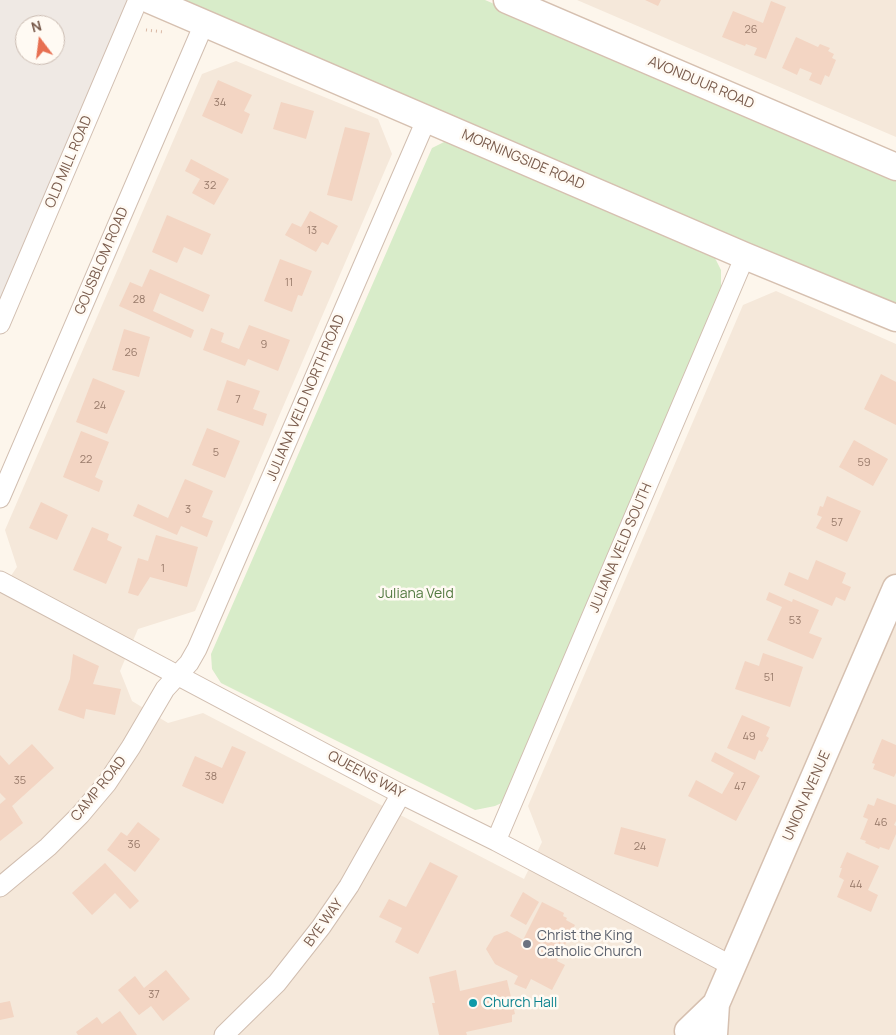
<!DOCTYPE html>
<style>
body{margin:0}
#map{position:relative;width:896px;height:1035px;overflow:hidden;background:#fdf6ec;font-family:Manrope,sans-serif}
canvas{display:block}
.north{position:absolute;left:15px;top:15px;width:50px;height:50px;box-sizing:border-box;background:#fffaf3;border:1px solid #cabbb1;border-radius:50%;rotate:345deg;font-size:14px;font-weight:700;line-height:20px;text-align:center;color:#7a5c4d}
.north::after{content:'';display:block;margin:auto;width:18px;height:22px;background:#e76f51;clip-path:polygon(50% 0,100% 100%,50% 72%,0 100%)}
</style>
<div id="map">
<canvas width="896" height="1035"></canvas>
<div class="north">N</div>
</div>
<script>
const ctx = document.querySelector('canvas').getContext('2d');
ctx.lineJoin = 'round';
function fill(path, color) { ctx.fillStyle = color; ctx.fill(path, 'evenodd'); }
const toPath = rows => new Path2D(rows.map(r => 'M' + r).join(''));
function stroke(path, color, width, dash) { ctx.strokeStyle = color; ctx.lineWidth = width; ctx.lineCap = dash ? 'butt' : 'round'; ctx.setLineDash(dash || []); ctx.stroke(path); }
function label(font, color, halo, rows, align = 'center') {
  ctx.font = font + ' Manrope,sans-serif'; ctx.lineWidth = 5; ctx.setLineDash([]); ctx.textBaseline = 'middle'; ctx.strokeStyle = halo; ctx.fillStyle = color; for (const [text, x, y, turn = 0] of rows) {
    ctx.save(); ctx.translate(x, y); ctx.rotate((+turn || 0) * Math.PI / 180); ctx.textAlign = isNaN(turn) ? turn : align; if (halo) ctx.strokeText(text, 0, 0); ctx.fillText(text, 0, 0); ctx.restore();
  }
}
fill(toPath([
 [577,0,896,0,896,137],
 [236,61,378,119,392,154,195,611,138,629,120,671,132,701,168,723,203,713,524,879,542,842,528,806,743,305,776,291,896,344,896,1035,0,1035,0,592,17,567,5,530,202,74]
]), '#f5e8da');
fill(toPath([
 [0,0,138,0,0,324],
 [25,25,55,25,55,55,25,55]
]), '#efe9e4');
fill(toPath([
 [174,0,485,0,896,177,896,309],
 [444,142,461,144,714,256,721,270,721,288,508,800,495,806,475,810,221,683,212,669,211,654,432,148]
]), '#d8ecc9');
fill(toPath([
 [645,0,661,0,658,6],
 [771,1,786,7,766,59,754,55,757,48,746,44,745,46,722,37,733,11,763,23],
 [796,37,818,47,820,44,830,48,828,51,834,54,832,58,836,60,829,77,825,75,821,85,809,80,812,73,800,68,797,75,782,68],
 [218,80,252,95,244,111,250,114,242,134,202,116],
 [281,102,314,111,306,139,273,129],
 [345,127,370,133,352,201,327,195],
 [191,159,229,179,214,205,192,193,200,179,185,171],
 [310,211,338,226,328,245,322,242,316,252,285,235,292,223,301,227],
 [167,215,211,234,202,255,184,247,177,263,152,252],
 [280,259,312,271,302,296,298,295,292,312,264,301],
 [150,269,210,295,203,312,160,293,153,311,194,330,191,338,119,306,130,282,142,287],
 [249,325,290,340,278,371,248,359,245,366,203,350,211,328,224,333,221,342,239,349],
 [124,329,150,337,139,377,112,370],
 [881,374,896,382,896,425,864,409],
 [93,378,125,391,107,434,76,422],
 [227,380,260,391,253,409,267,414,263,426,217,410],
 [207,428,240,441,225,478,192,465],
 [81,431,109,442,95,477,103,481,99,492,63,477],
 [854,440,888,459,873,486,839,467],
 [185,479,213,491,202,517,213,521,207,537,181,526,177,535,133,516,138,504,168,518],
 [827,496,861,511,847,542,816,528,822,517,817,515,820,506,823,507],
 [41,502,68,515,57,540,29,528],
 [92,527,109,534,107,540,122,547,106,584,73,570],
 [156,535,198,547,187,587,150,577,138,596,128,593,138,558,148,561],
 [816,560,846,573,842,583,851,587,845,601,836,597,832,606,784,585,789,572,808,580],
 [769,592,792,602,793,599,819,610,809,633,822,638,813,659,767,640,782,607,766,600],
 [763,653,803,667,790,707,735,689,745,661,759,666],
 [73,654,99,666,93,684,121,689,115,715,86,709,84,719,58,710,70,679],
 [742,715,770,727,766,736,769,738,762,752,759,750,755,760,727,748],
 [882,739,896,745,896,773,894,777,873,769,875,764,872,763],
 [32,744,54,768,12,806,23,823,0,841,0,804,6,799,0,793,0,755,9,765],
 [232,746,246,752,223,804,182,786,195,756,222,768],
 [715,752,760,776,736,821,688,796,696,780,722,794,734,773,711,761],
 [877,798,896,805,896,821,894,825,896,826,896,834,889,850,880,847,879,849,865,843,866,841,860,839,868,819,863,817,868,804,874,806],
 [138,822,160,839,135,872,107,850,121,832,127,836],
 [621,827,666,839,658,867,614,854],
 [847,852,879,866,868,890,878,895,871,912,837,897,844,880,839,877,842,868,840,868],
 [430,862,458,876,418,954,395,942,402,928,379,917,389,899,406,907],
 [105,863,139,901,130,909,115,893,92,915,72,893],
 [523,892,539,902,526,925,510,916],
 [542,902,564,913,563,916,567,918,566,920,575,925,557,961,565,965,552,990,531,979,526,989,514,984,518,976,495,964,486,949,494,936,507,931,523,940],
 [166,970,190,999,163,1021,151,1006,139,1015,118,990,135,976,144,988],
 [456,970,460,991,507,980,515,1014,512,1015,512,1022,466,1032,467,1035,439,1035,432,1003,435,1003,429,977],
 [10,1001,14,1017,0,1020,0,1003],
 [120,1011,137,1035,78,1035,76,1032,97,1017,102,1024]
]), '#f3d5c3');
const street = toPath([
 [0,324,138,0],
 [0,498,204,24],
 [0,581,401,794,496,841,732,966],
 [496,841,745,256],
 [0,887,48,847,80,815,107,783,131,747,165,689,189,663,197,649,427,118],
 [224,1035,277,983,321,927,349,886,401,794]
]);
const secondary = toPath([
 [150,0,745,256,896,318],
 [507,0,896,167],
 [688,1031,716,1004],
 [714,1035,716,1004,896,588]
]);
stroke(street, '#d1beb0', 21);
stroke(secondary, '#d6c0b0', 29);
stroke(toPath([
 [146,30,164,32]
]), '#d9b8a5', 3, [1, 4]);
stroke(street, '#fff', 19);
stroke(secondary, '#fff', 26);
for (const [x, y, r, color] of [
 [527,944,5,"#6b7280"],
 [473,1003,5,"#0f9aa8"]
]) { const dot = new Path2D(); dot.arc(x, y, r, 0, 2 * Math.PI); ctx.fillStyle = color; ctx.fill(dot); stroke(dot, '#fffaf3', 2); }
label('11px', '#987a6a', null, [
 ["26",751,30],
 ["34",220,103],
 ["32",210,186],
 ["13",312,231],
 ["11",289,283],
 ["28",139,300],
 ["9",264,345],
 ["26",131,353],
 ["7",238,400],
 ["24",100,406],
 ["5",216,453],
 ["22",86,460],
 ["59",864,463],
 ["3",188,510],
 ["57",837,523],
 ["1",163,569],
 ["53",795,621],
 ["51",769,678],
 ["49",749,737],
 ["38",211,777],
 ["35",20,781],
 ["47",740,787],
 ["46",881,823],
 ["36",134,845],
 ["24",640,847],
 ["44",856,885],
 ["37",154,995]
]);
label('14px', '#7a5c4d', '#fffaf3', [
 ["AVONDUUR ROAD",701,83,23],
 ["MORNINGSIDE ROAD",523,160,23],
 ["OLD MILL ROAD",69,162,-67],
 ["GOUSBLOM ROAD",102,261,-67],
 ["JULIANA VELD NORTH ROAD",306,398,-67],
 ["JULIANA VELD SOUTH",621,548,-67],
 ["QUEENS WAY",366,775,28],
 ["CAMP ROAD",99,789,-51],
 ["UNION AVENUE",807,796,-66],
 ["BYE WAY",324,923,-54]
]);
label('14px', '#537a41', '#fffaf3', [
 ["Juliana Veld",416,594]
]);
label('14px', '#5b616d', '#fffaf3', [
 ["Christ the King",537,936],
 ["Catholic Church",537,952]
], 'left');
label('14px', '#0d838f', '#fffaf3', [
 ["Church Hall",483,1003]
], 'left');
</script>
